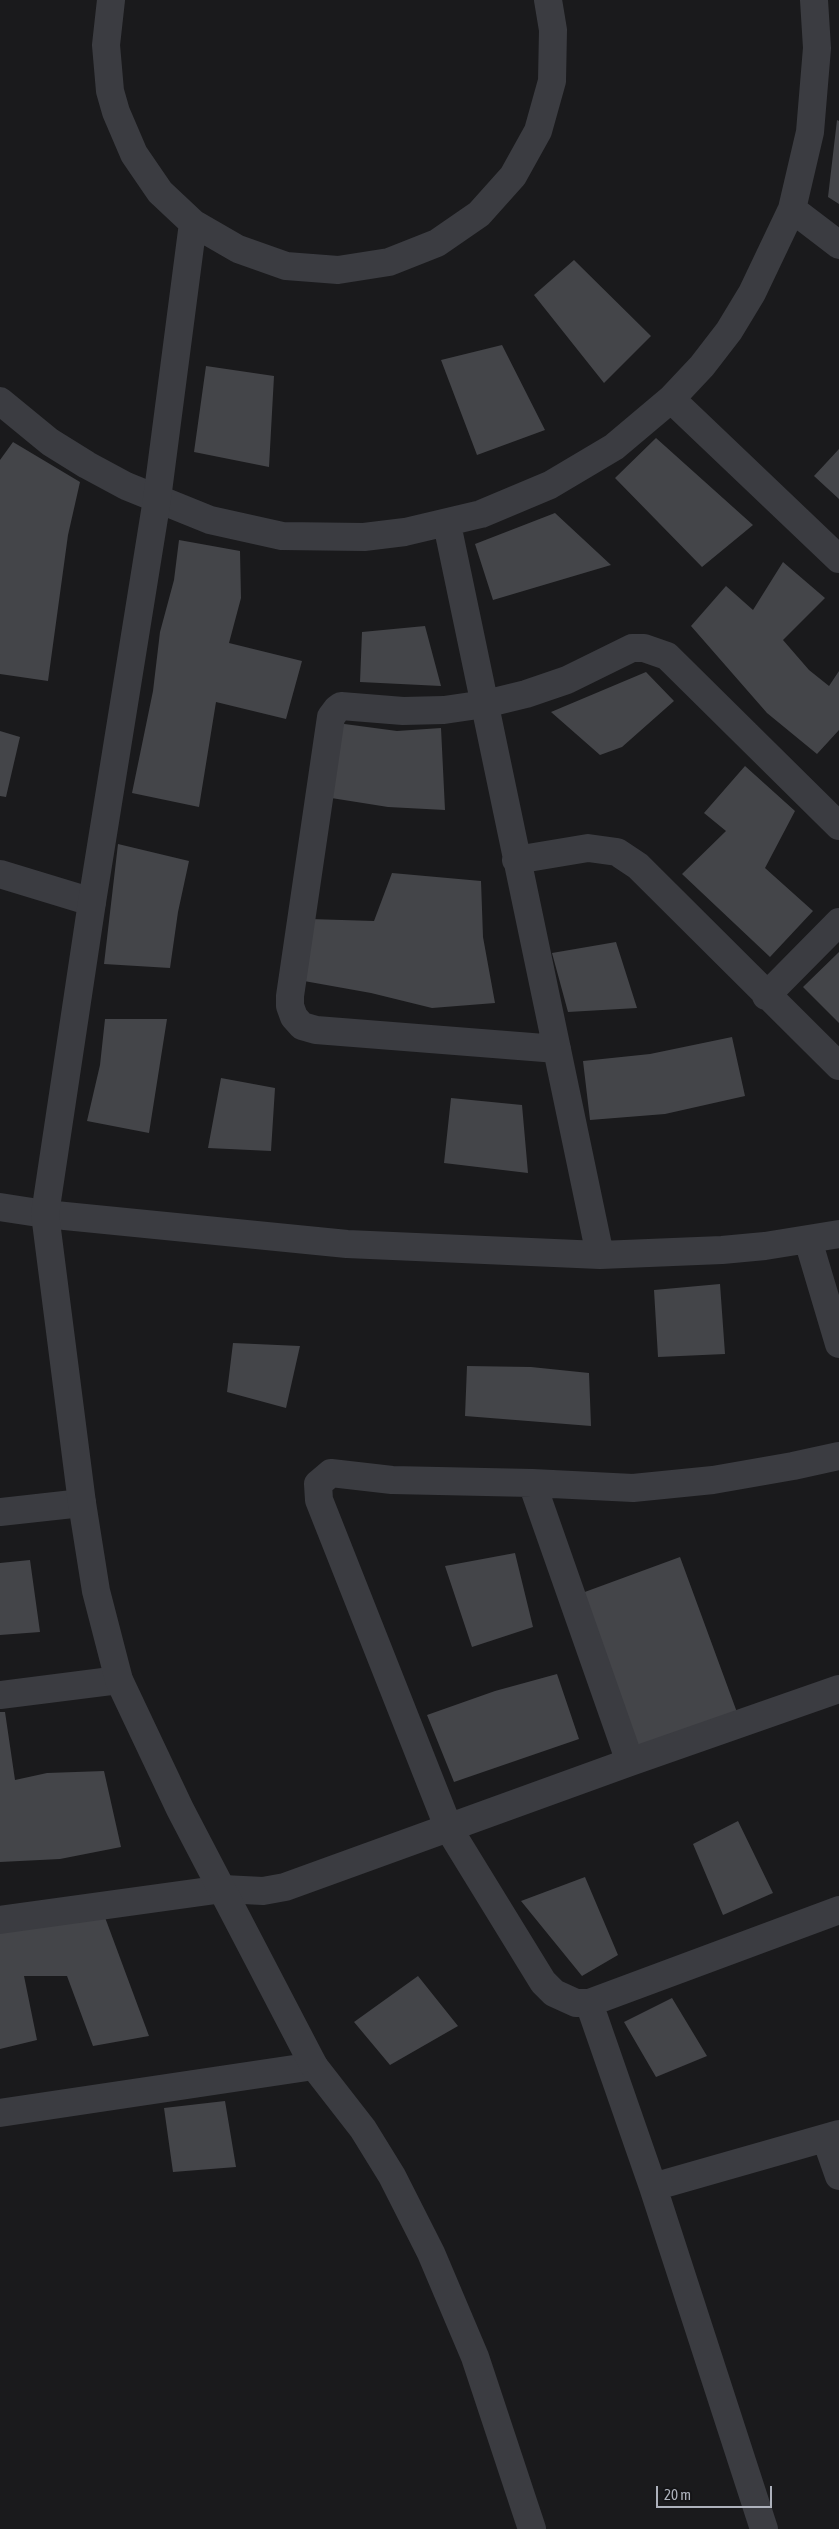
<!DOCTYPE html>
<style>
body{margin:0}
#map{position:relative;width:839px;height:2529px;overflow:hidden;background:#1a1a1c;font-family:"Asap Condensed",sans-serif}
canvas{display:block}
.scale{position:absolute;left:656px;top:2486px;width:116px;height:22px;box-sizing:border-box;border:2px solid #adb1bb;border-top:0;padding-left:6px;font-size:15px;line-height:18px;white-space:nowrap;color:#adb1bb;-webkit-text-stroke:4px #151517;paint-order:stroke}
</style>
<div id="map">
<canvas width="839" height="2529"></canvas>
<div class="scale">20 m</div>
</div>
<script>
const ctx = document.querySelector('canvas').getContext('2d');
ctx.lineJoin = 'round';
function fill(path, color) { ctx.fillStyle = color; ctx.fill(path, 'evenodd'); }
const toPath = rows => new Path2D(rows.map(r => 'M' + r).join(''));
function stroke(path, color, width, dash) { ctx.strokeStyle = color; ctx.lineWidth = width; ctx.lineCap = dash ? 'butt' : 'round'; ctx.setLineDash(dash || []); ctx.stroke(path); }
fill(toPath([
 [837,120,839,121,839,204,828,197],
 [574,260,651,336,604,383,534,295],
 [502,345,545,430,477,455,441,360],
 [206,366,274,376,269,467,194,452],
 [656,438,753,525,702,567,615,478],
 [13,442,80,482,68,535,48,681,0,674,0,460],
 [839,449,839,499,814,476],
 [555,513,611,565,493,600,475,544],
 [179,540,240,551,241,598,229,643,302,661,286,719,216,702,199,807,132,793,153,691,160,632,174,580],
 [783,562,825,598,783,640,809,670,829,686,839,671,839,730,817,754,767,713,691,626,726,586,753,610],
 [425,626,441,686,360,682,362,632],
 [646,672,674,701,622,747,600,755,551,712],
 [337,723,397,731,441,728,445,810,388,807,325,797],
 [0,731,20,737,6,797,0,796],
 [745,766,795,811,765,868,813,911,770,957,682,874,726,831,704,813],
 [118,844,189,861,178,912,170,968,104,964],
 [392,873,481,881,483,937,495,1003,432,1008,371,993,304,981,310,919,374,921],
 [616,942,637,1008,568,1012,552,953],
 [839,952,839,1023,803,987],
 [105,1019,167,1019,149,1133,87,1121,100,1065],
 [732,1037,745,1096,665,1114,590,1120,583,1061,650,1054],
 [221,1078,275,1088,271,1151,208,1148],
 [451,1098,522,1105,528,1173,444,1163],
 [720,1284,725,1354,658,1357,654,1290],
 [233,1343,300,1346,286,1408,227,1392],
 [467,1366,531,1367,589,1373,591,1426,465,1416],
 [515,1553,533,1627,472,1647,445,1566],
 [680,1557,738,1715,640,1752,582,1593],
 [30,1560,40,1632,0,1635,0,1563],
 [557,1674,579,1739,454,1782,427,1715,495,1691],
 [0,1712,5,1712,15,1780,47,1773,104,1771,121,1847,60,1859,0,1862],
 [738,1821,773,1893,723,1915,693,1844],
 [585,1877,618,1955,582,1976,521,1901],
 [103,1912,149,2036,93,2046,67,1976,24,1976,37,2040,0,2049,0,1926],
 [418,1976,458,2026,390,2065,354,2022],
 [672,1998,707,2056,656,2077,624,2022],
 [225,2101,236,2167,173,2172,164,2108]
]), '#444549');
stroke(toPath([
 [792,209,839,245],
 [671,399,839,559],
 [0,401,50,442,87,465,126,486,210,520,282,536,364,537,405,532,481,514,550,485,614,447,671,399,702,366,729,331,752,293,792,209,810,132,817,48,814,0],
 [447,524,600,1255],
 [516,860,588,848,617,852,638,866,839,1066],
 [0,874,92,902],
 [766,996,839,922],
 [557,1049,316,1030,302,1026,294,1017,290,1006,290,996,331,717,337,709,341,706,403,711,444,710,485,704,526,694,567,680,632,648,644,648,667,656,839,826],
 [0,1207,45,1214,347,1244,600,1255,722,1250,765,1246,839,1234],
 [808,1240,839,1344],
 [839,1456,793,1466,713,1480,633,1488,532,1483,392,1480,331,1473,318,1484,319,1500,449,1829,543,1982,554,1993,576,2003,589,2003,839,1910],
 [532,1483,630,1762],
 [0,1512,82,1503],
 [0,1695,119,1680],
 [0,1920,223,1889,263,1891,285,1887,630,1762,839,1689],
 [589,2003,653,2187,764,2529],
 [0,2113,314,2066],
 [826,2139,839,2176],
 [653,2187,839,2134]
]), '#3b3c41', 28);
stroke(toPath([
 [111,0,106,45,110,91,116,112,134,154,160,192,193,223,238,249,286,266,338,270,389,262,437,243,479,214,513,176,538,131,552,81,553,30,548,0],
 [193,223,157,499,92,902,45,1214,82,1503,96,1591,119,1680,180,1809,314,2066,363,2129,392,2176,431,2253,475,2357,532,2529]
]), '#3b3c41', 28);
</script>
